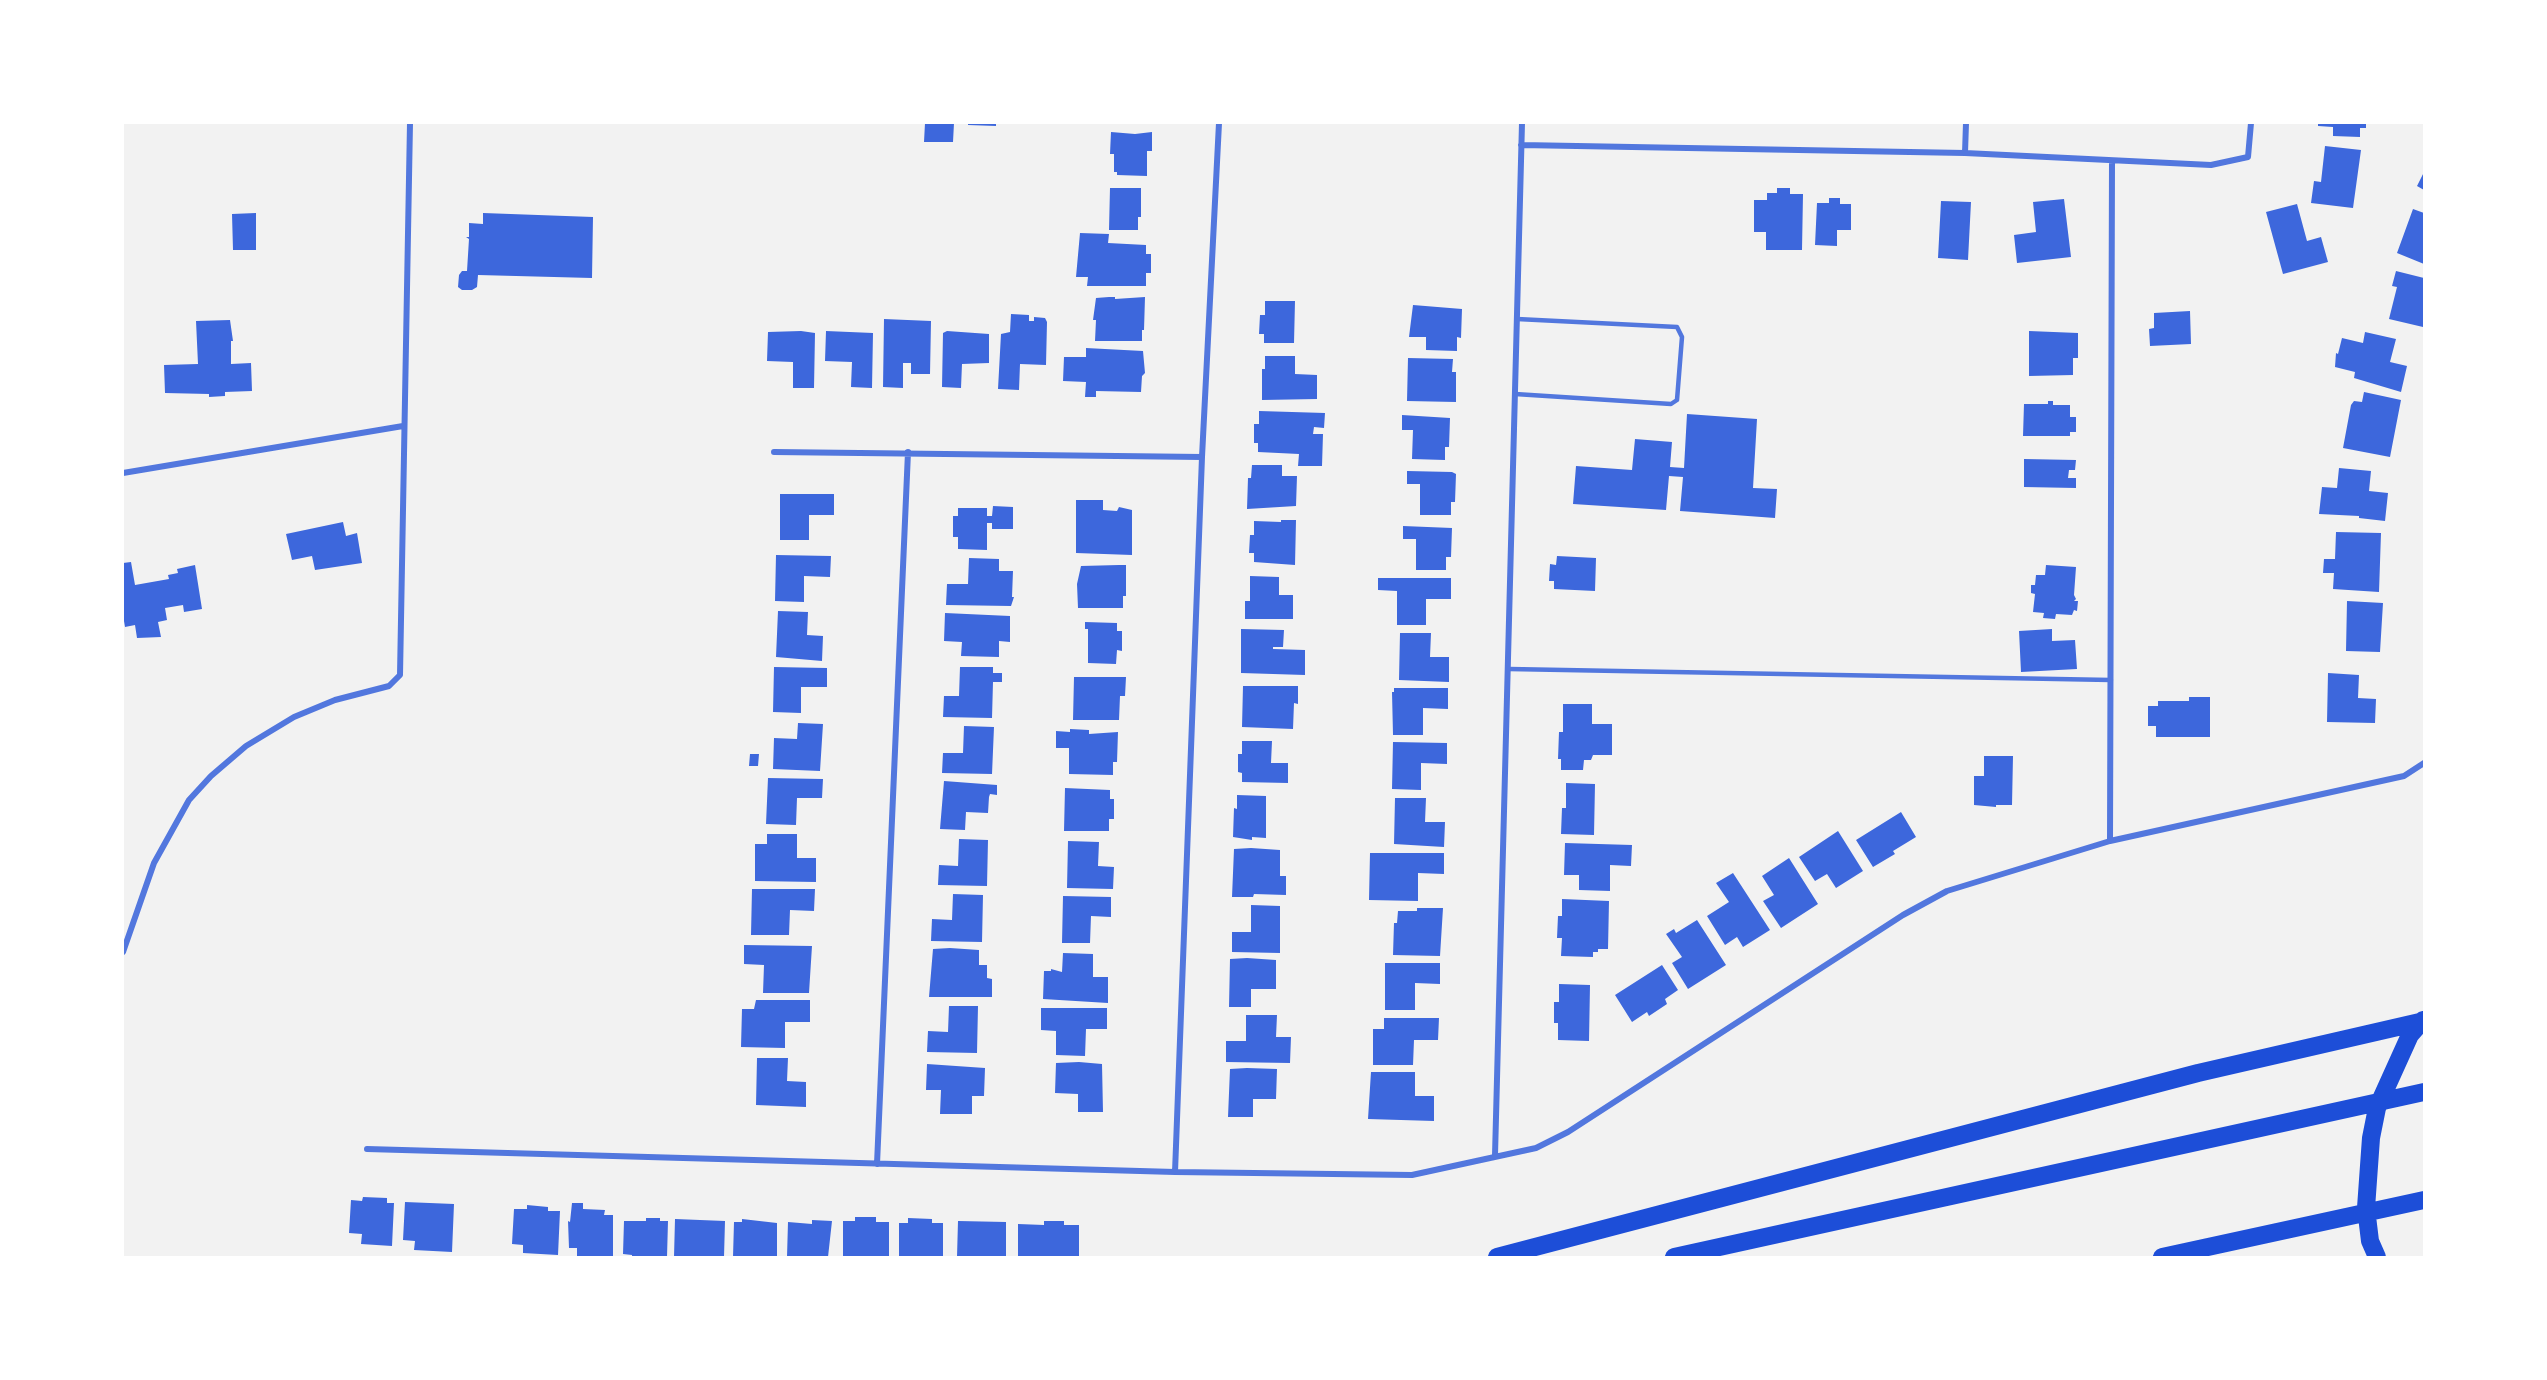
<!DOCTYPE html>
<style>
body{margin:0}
#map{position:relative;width:2547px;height:1380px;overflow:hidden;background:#f2f2f2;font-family:"Sofia Sans Condensed",sans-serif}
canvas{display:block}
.frame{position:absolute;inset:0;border:124px solid #fff;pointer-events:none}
</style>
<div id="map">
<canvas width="2547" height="1380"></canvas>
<div class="frame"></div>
</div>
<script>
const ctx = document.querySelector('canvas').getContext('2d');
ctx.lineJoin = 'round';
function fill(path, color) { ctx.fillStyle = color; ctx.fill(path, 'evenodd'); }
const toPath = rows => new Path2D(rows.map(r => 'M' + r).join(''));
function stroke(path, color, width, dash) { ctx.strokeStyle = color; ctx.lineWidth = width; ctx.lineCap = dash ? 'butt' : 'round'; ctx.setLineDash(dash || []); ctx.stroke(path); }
fill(toPath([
 [925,123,954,123,953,142,924,142],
 [968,123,996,123,996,126,968,125],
 [2318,123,2366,123,2366,128,2360,128,2360,137,2333,136,2333,127,2318,126],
 [1111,132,1135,134,1152,132,1152,151,1147,151,1147,176,1117,175,1117,172,1114,172,1114,154,1110,154],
 [2325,146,2361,150,2353,208,2311,203,2314,181,2321,182],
 [2424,172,2424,190,2417,186],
 [1110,188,1141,188,1141,217,1138,217,1138,230,1109,230],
 [1777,188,1790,188,1790,194,1803,194,1802,250,1766,250,1766,232,1754,232,1754,200,1767,200,1767,193,1777,193],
 [1829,198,1840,198,1840,204,1851,204,1851,230,1837,230,1837,246,1815,245,1817,203,1829,203],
 [2064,199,2071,257,2017,263,2014,235,2036,232,2033,202],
 [1941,201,1971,202,1968,260,1938,258],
 [2297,204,2307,241,2321,237,2328,262,2283,274,2266,212],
 [2413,209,2424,213,2424,264,2397,253],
 [256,213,256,250,233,250,232,214],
 [483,213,593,217,592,278,478,275,477,287,472,290,462,290,458,287,459,275,462,271,467,271,469,239,466,237,469,237,469,223,483,224],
 [1080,233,1109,234,1108,243,1146,245,1146,254,1151,254,1151,273,1146,273,1146,286,1087,286,1088,277,1076,277],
 [2396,271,2424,278,2423,327,2389,319,2397,287,2392,286],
 [1109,297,1115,297,1115,299,1145,297,1144,330,1142,330,1142,341,1095,341,1096,320,1093,320,1096,298],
 [1265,301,1295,301,1294,343,1264,343,1264,334,1259,334,1260,315,1265,315],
 [1413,305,1462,309,1461,338,1457,337,1457,351,1426,350,1426,337,1409,337],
 [2190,311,2191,344,2150,346,2149,329,2154,328,2154,313],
 [1011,314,1029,315,1029,321,1034,321,1034,317,1045,318,1047,322,1046,365,1020,364,1019,390,998,389,1001,334,1010,332],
 [884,319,931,321,930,374,911,374,911,363,903,363,903,388,883,387],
 [230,320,233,341,231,341,231,364,251,363,252,391,225,392,225,396,209,397,209,394,165,393,164,365,198,364,196,321],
 [801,331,815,333,814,388,793,388,793,362,767,361,768,332],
 [826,331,873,333,872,388,851,387,852,362,825,361],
 [947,331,989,334,989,363,962,364,961,388,942,387,943,333],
 [2029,331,2078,333,2078,358,2073,358,2073,375,2029,376],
 [2365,332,2396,339,2390,362,2407,366,2401,392,2354,378,2355,372,2335,367,2336,353,2338,354,2342,338,2363,343],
 [1086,348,1143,351,1145,373,1142,376,1141,392,1096,391,1096,397,1085,397,1086,382,1063,381,1064,357,1086,357],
 [1265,356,1295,356,1295,374,1317,375,1317,399,1262,400,1262,369,1265,369],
 [1408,358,1453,359,1452,372,1456,372,1456,402,1407,401],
 [2364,392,2401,400,2390,457,2343,448,2351,405,2354,401,2362,402],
 [2048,401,2053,401,2053,405,2070,405,2070,417,2076,417,2076,432,2070,432,2070,436,2023,436,2024,404,2048,404],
 [1259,411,1325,413,1324,428,1314,427,1313,434,1323,434,1322,466,1298,466,1299,454,1258,452,1258,443,1254,443,1254,424,1259,424],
 [1687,414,1757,419,1753,488,1777,489,1775,518,1680,511,1683,477,1669,476,1666,510,1573,504,1576,466,1632,470,1635,439,1672,442,1670,467,1684,468],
 [1402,415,1450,418,1449,447,1445,447,1445,460,1412,459,1413,430,1402,430],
 [2024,459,2076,460,2075,470,2069,470,2068,478,2076,478,2076,488,2024,487],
 [1252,465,1282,465,1282,476,1297,476,1296,506,1247,509,1248,478,1251,478],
 [2339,468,2371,471,2369,491,2388,493,2385,521,2359,518,2359,516,2319,514,2322,487,2337,488],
 [1407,471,1452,472,1456,474,1455,502,1451,502,1451,515,1420,515,1420,484,1407,484],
 [780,494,834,494,834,515,809,515,809,540,780,540],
 [1076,500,1103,500,1103,510,1117,511,1119,507,1132,510,1132,555,1076,553],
 [993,506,1013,507,1013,529,992,529,992,523,987,523,987,550,958,549,958,537,953,537,953,516,958,516,958,508,987,508,987,516,992,516],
 [1281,520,1296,520,1295,565,1254,562,1254,553,1249,553,1250,535,1254,535,1254,521,1281,522],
 [343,522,346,536,357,533,362,563,315,570,312,556,292,560,286,534],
 [1403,526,1452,528,1451,557,1446,557,1446,570,1416,570,1416,539,1403,539],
 [2336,532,2381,533,2379,592,2333,589,2334,573,2323,573,2324,559,2335,559],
 [776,555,831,556,830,577,804,576,804,602,775,601],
 [1557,556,1596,558,1595,591,1554,589,1554,581,1549,581,1550,564,1556,565],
 [969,558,999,559,999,571,1013,571,1012,597,1014,597,1011,606,946,605,947,584,968,584],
 [131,562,135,585,169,579,168,575,178,573,177,569,195,565,202,609,184,612,183,605,165,608,167,620,158,622,161,637,137,638,135,625,125,627,123,615,123,563],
 [1119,565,1126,565,1126,596,1123,596,1123,608,1078,608,1077,584,1081,566],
 [2046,565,2076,567,2074,595,2076,599,2074,601,2078,601,2077,611,2074,610,2072,615,2056,614,2055,619,2043,618,2044,613,2033,612,2035,594,2031,593,2031,585,2035,585,2036,575,2045,575],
 [1250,576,1279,577,1279,595,1293,595,1293,619,1245,619,1245,601,1250,601],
 [1378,578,1451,578,1451,599,1426,599,1426,625,1397,625,1397,591,1378,590],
 [2347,601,2383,603,2380,652,2346,651],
 [778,611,808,612,807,635,823,636,822,661,776,657],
 [945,613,1010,616,1010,642,999,641,999,657,961,656,962,642,944,641],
 [1085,622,1117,623,1117,631,1122,631,1122,651,1117,650,1116,664,1088,663,1088,629,1085,629],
 [1241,629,1284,630,1283,647,1273,647,1273,649,1305,650,1305,675,1241,673],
 [2052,629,2052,641,2075,640,2077,669,2021,672,2019,631],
 [1400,633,1431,633,1430,657,1449,657,1449,682,1399,680],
 [774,667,827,668,827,687,801,687,801,713,773,712],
 [960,667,993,667,993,673,1002,673,1002,682,993,682,992,718,943,717,944,696,959,696],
 [2328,673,2359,675,2358,698,2376,699,2375,723,2327,722],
 [1074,677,1126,677,1125,696,1120,696,1119,720,1073,720],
 [1243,686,1298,686,1298,704,1294,703,1293,729,1242,727],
 [1394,688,1448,688,1448,709,1423,708,1423,735,1393,735,1392,692,1394,692],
 [2189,697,2210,697,2210,737,2156,737,2156,726,2148,726,2148,706,2158,706,2158,701,2189,701],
 [1563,704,1592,704,1592,724,1612,724,1612,755,1593,755,1591,760,1584,760,1583,770,1561,770,1561,759,1558,759,1559,732,1563,732],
 [798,723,823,724,820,771,773,769,774,738,797,739],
 [964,726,994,727,992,774,942,773,943,753,963,753],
 [1070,729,1089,730,1089,734,1118,732,1117,762,1113,762,1113,775,1069,774,1069,748,1056,748,1056,731,1070,732],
 [1242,741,1272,741,1271,763,1288,763,1288,783,1242,782,1242,773,1238,772,1238,754,1242,754],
 [1393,742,1447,743,1447,764,1421,763,1421,790,1392,789],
 [750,754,759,754,758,766,749,766],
 [1984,756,2013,756,2012,805,1996,805,1996,807,1974,805,1974,776,1984,776],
 [768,778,823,779,822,798,797,798,796,825,766,824],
 [944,781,997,785,997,795,990,794,989,797,988,813,966,812,965,830,940,829],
 [1566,783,1595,784,1594,835,1561,834,1562,808,1566,808],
 [1065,788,1110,790,1110,799,1114,799,1114,819,1109,819,1109,831,1064,831],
 [1237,795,1266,796,1266,838,1252,837,1252,840,1233,837,1234,808,1237,809],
 [1395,798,1426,798,1425,822,1445,822,1444,847,1394,844],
 [1901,812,1916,837,1893,851,1895,854,1873,867,1856,840],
 [1838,831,1863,871,1836,888,1827,874,1815,881,1799,857],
 [767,834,797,834,797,858,816,858,816,882,755,881,755,844,767,844],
 [959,839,988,840,987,886,938,885,939,865,958,866],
 [1068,841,1099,842,1098,866,1114,867,1113,889,1067,888],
 [1565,843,1632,845,1631,866,1610,865,1610,891,1579,890,1579,875,1564,875],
 [1251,848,1280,850,1280,876,1286,876,1286,895,1254,894,1253,897,1232,897,1234,849],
 [1370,853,1444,853,1444,874,1418,873,1418,901,1369,900],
 [1789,858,1818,904,1781,928,1763,901,1774,895,1762,876],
 [1733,873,1770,930,1743,947,1737,937,1725,945,1707,916,1729,902,1716,883],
 [752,889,815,889,814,911,790,910,789,935,751,935],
 [953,894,983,895,982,942,931,941,932,919,952,920],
 [1063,896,1111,897,1111,917,1091,916,1090,943,1062,943],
 [1562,899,1609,901,1608,949,1598,949,1598,952,1593,952,1593,957,1561,956,1562,938,1557,938,1558,916,1562,916],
 [1251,905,1280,906,1280,953,1232,952,1232,932,1251,932],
 [1417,908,1443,908,1440,956,1393,955,1394,923,1397,923,1398,911,1417,911],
 [1697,920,1726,965,1688,989,1672,963,1682,957,1666,934,1674,929,1676,933],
 [744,945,812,946,809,993,763,993,764,965,744,964],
 [950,948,979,950,979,965,987,965,987,978,992,979,992,997,929,997,933,949],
 [1063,953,1093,954,1093,977,1108,977,1108,1003,1043,999,1044,971,1051,971,1051,969,1062,972],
 [1247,958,1276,960,1276,989,1251,989,1251,1007,1229,1007,1230,959],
 [1385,963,1440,963,1440,984,1415,983,1415,1010,1385,1010],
 [1662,965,1678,990,1665,999,1667,1004,1649,1016,1647,1012,1632,1022,1615,995],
 [1559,984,1590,985,1589,1041,1558,1040,1558,1023,1554,1023,1554,1002,1559,1002],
 [756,1000,810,1000,810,1022,785,1022,785,1048,741,1047,742,1009,754,1009],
 [949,1006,978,1006,977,1053,927,1052,928,1031,948,1032],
 [1041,1008,1107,1008,1107,1029,1086,1029,1085,1056,1056,1055,1056,1031,1041,1030],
 [1246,1015,1277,1015,1276,1037,1291,1037,1290,1063,1226,1062,1226,1041,1246,1041],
 [1384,1018,1439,1018,1438,1040,1414,1040,1413,1065,1373,1065,1373,1029,1384,1029],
 [757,1058,788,1058,787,1081,806,1082,806,1107,756,1105],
 [1079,1062,1102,1064,1103,1112,1078,1112,1078,1094,1055,1093,1056,1063],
 [927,1064,985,1068,984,1096,972,1096,972,1114,940,1114,941,1090,926,1090],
 [1247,1068,1277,1069,1276,1099,1253,1099,1253,1117,1228,1117,1230,1069],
 [1371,1072,1415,1072,1415,1096,1434,1096,1434,1121,1368,1119],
 [363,1197,387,1198,387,1203,394,1203,392,1246,361,1244,362,1234,349,1233,351,1200,362,1201],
 [405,1202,454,1204,452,1252,414,1250,415,1241,403,1240],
 [572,1203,583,1203,583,1209,605,1210,604,1215,613,1215,613,1257,577,1257,577,1248,569,1248,568,1221,570,1222],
 [527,1205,548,1207,548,1211,560,1211,558,1255,523,1253,523,1245,512,1244,514,1209,527,1209],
 [855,1217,876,1217,876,1222,889,1222,889,1257,843,1257,843,1221,855,1221],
 [646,1218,660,1218,660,1221,668,1221,667,1257,632,1257,632,1255,623,1254,624,1221,646,1221],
 [908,1218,932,1219,932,1223,943,1223,943,1256,899,1257,899,1223,908,1223],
 [675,1219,725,1221,724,1257,674,1257],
 [742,1219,777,1223,777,1257,733,1257,734,1222,742,1222],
 [812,1220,832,1221,828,1257,787,1257,788,1222,812,1224],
 [958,1221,1006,1222,1006,1257,957,1257],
 [1044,1221,1064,1221,1064,1225,1079,1225,1079,1257,1018,1257,1018,1224,1044,1225]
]), '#3d67dc');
stroke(toPath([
 [1515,394,1671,404,1677,400,1682,337,1677,327,1517,319],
 [1509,669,2111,680]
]), '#5277de', 4.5);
stroke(toPath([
 [1521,145,1965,153,2211,165,2248,157,2251,123],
 [1965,153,1966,123],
 [774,452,1202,457],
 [123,473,403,426],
 [2110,841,2112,162],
 [123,952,154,863,189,800,211,776,246,746,294,717,335,700,389,686,400,675,410,123],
 [367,1149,1175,1172,1412,1175,1536,1148,1568,1132,1903,915,1947,891,2110,841,2404,776,2424,763],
 [1495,1155,1522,123],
 [877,1164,908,452],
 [1175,1172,1202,457,1219,123]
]), '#5277de', 6);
stroke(toPath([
 [1497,1257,2198,1073,2424,1021],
 [1674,1257,2424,1092],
 [2162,1257,2424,1200],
 [2377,1257,2370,1241,2366,1208,2371,1138,2377,1108,2410,1035,2423,1020]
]), '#1d4ed8', 18);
</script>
